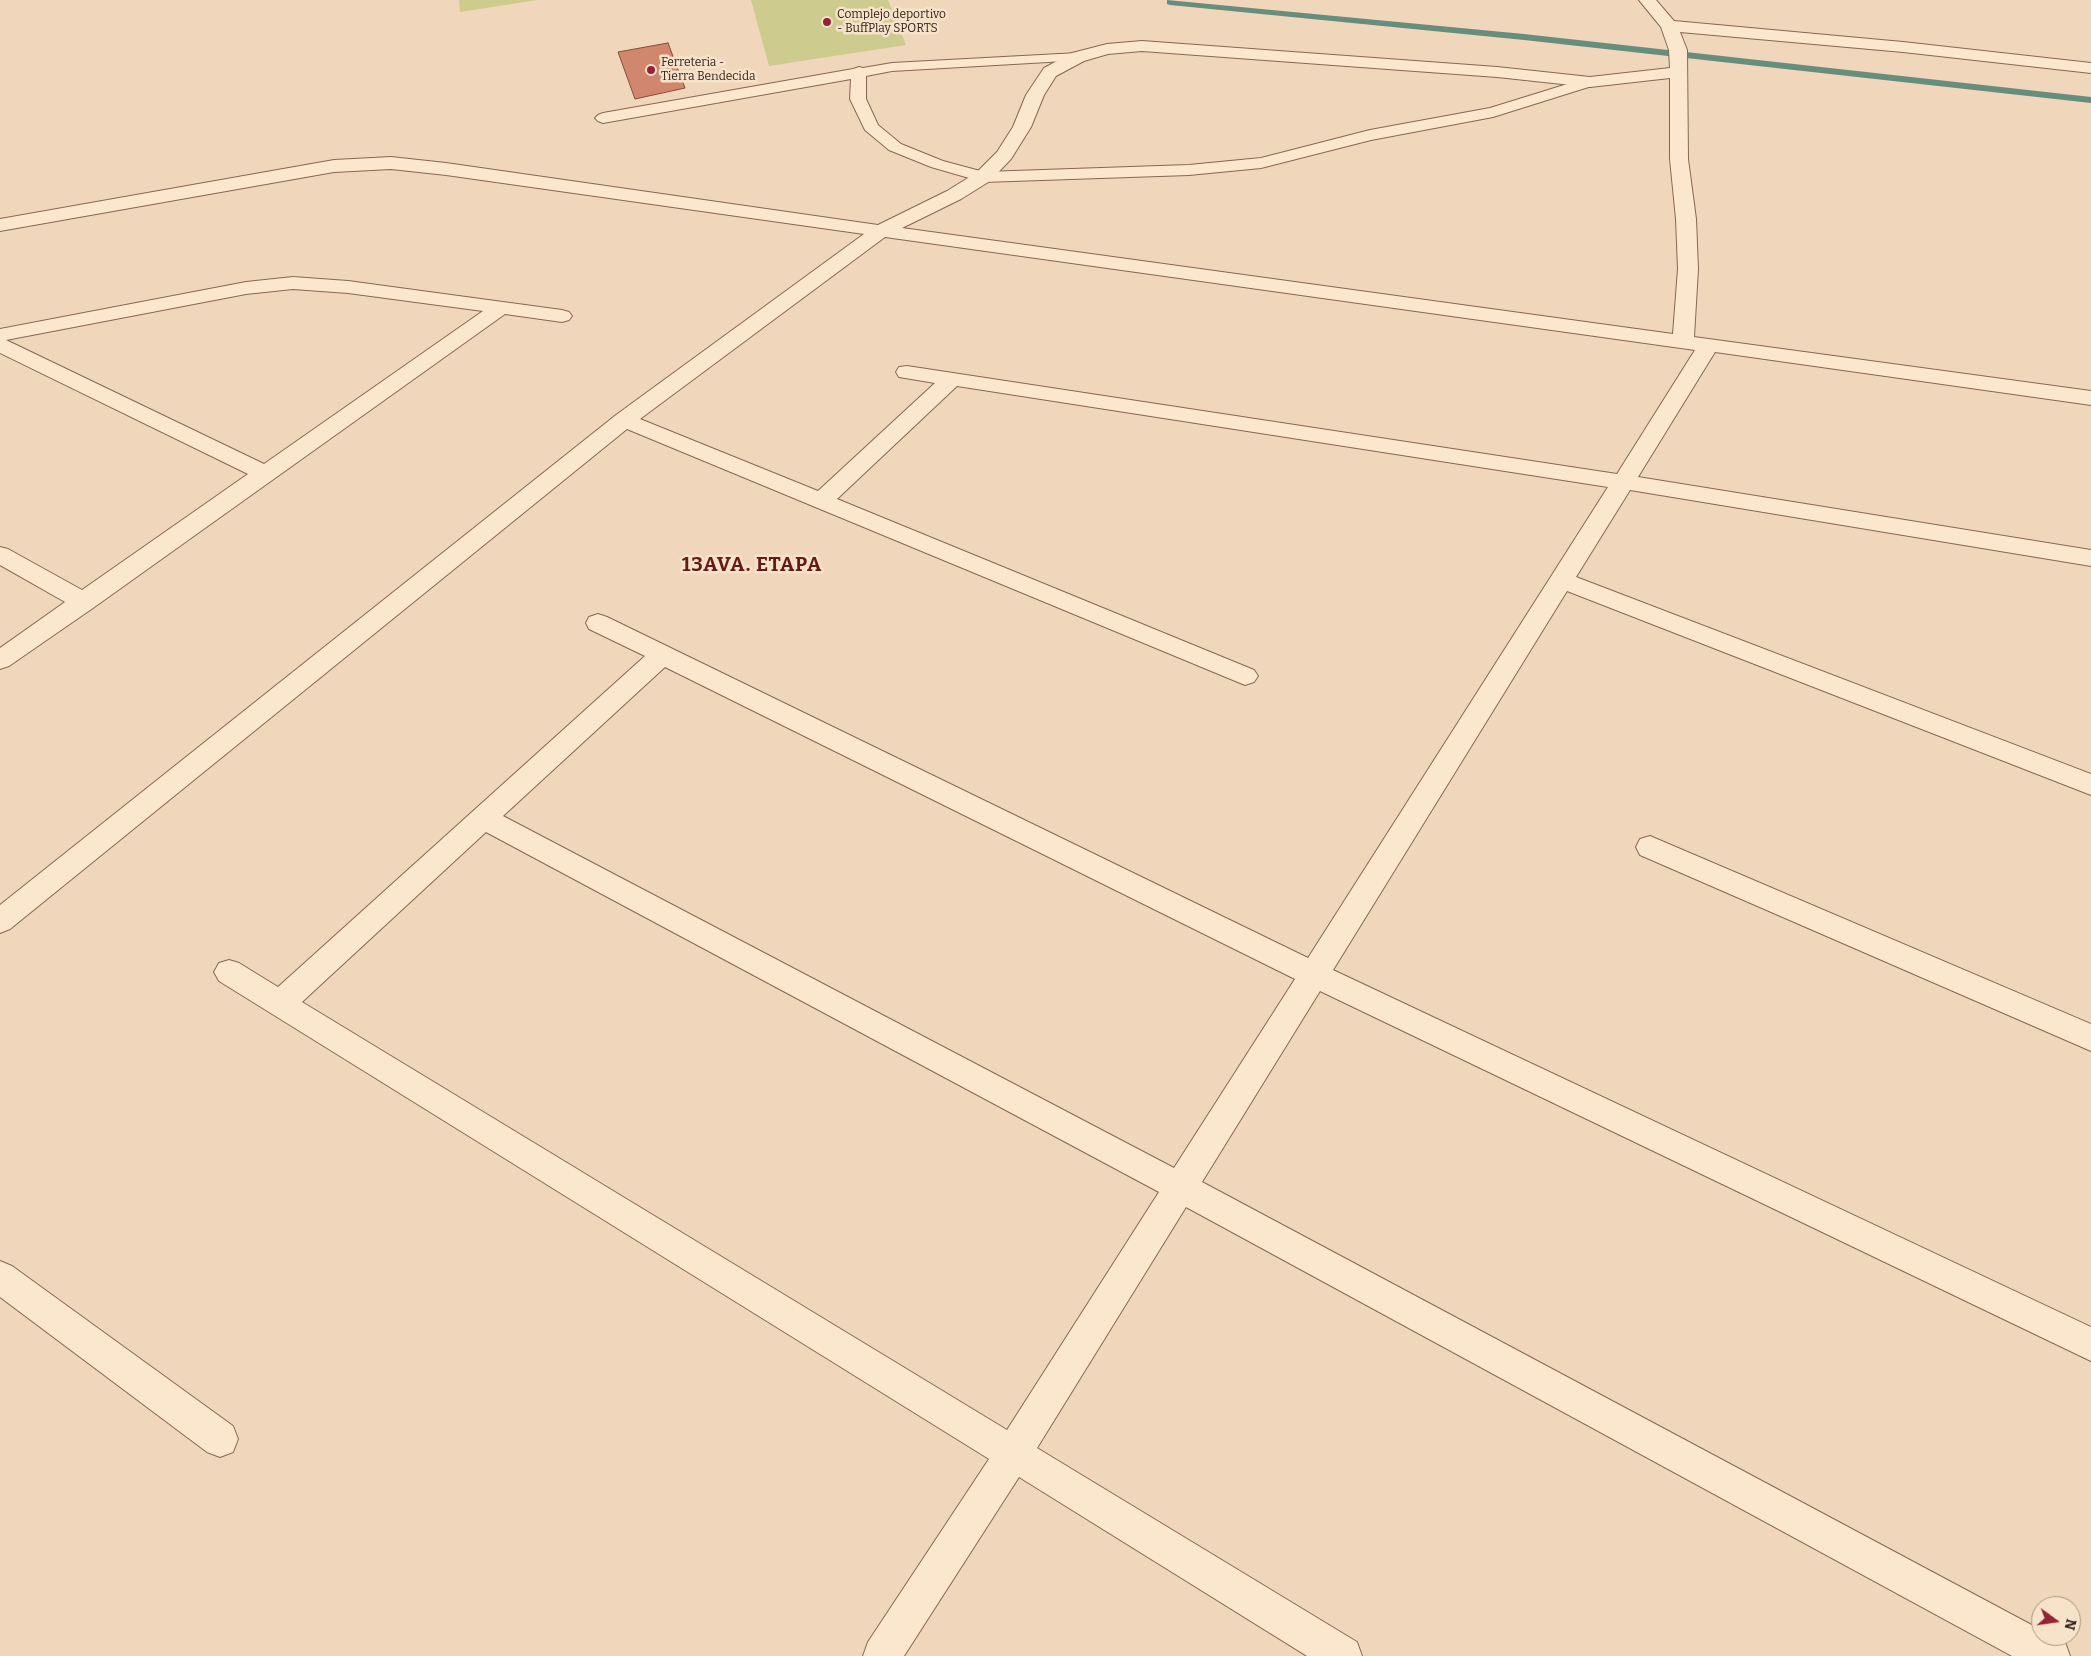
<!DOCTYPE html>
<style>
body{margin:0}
#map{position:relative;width:2091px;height:1656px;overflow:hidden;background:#f0d7bb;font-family:Bitter,serif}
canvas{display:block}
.north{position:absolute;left:2031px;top:1596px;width:50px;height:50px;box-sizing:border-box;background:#f7e3ca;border:1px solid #a99684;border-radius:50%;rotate:104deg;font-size:14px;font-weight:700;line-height:20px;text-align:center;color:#35231a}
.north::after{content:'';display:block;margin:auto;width:18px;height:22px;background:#992136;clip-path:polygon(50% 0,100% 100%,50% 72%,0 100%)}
</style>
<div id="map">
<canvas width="2091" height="1656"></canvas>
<div class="north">N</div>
</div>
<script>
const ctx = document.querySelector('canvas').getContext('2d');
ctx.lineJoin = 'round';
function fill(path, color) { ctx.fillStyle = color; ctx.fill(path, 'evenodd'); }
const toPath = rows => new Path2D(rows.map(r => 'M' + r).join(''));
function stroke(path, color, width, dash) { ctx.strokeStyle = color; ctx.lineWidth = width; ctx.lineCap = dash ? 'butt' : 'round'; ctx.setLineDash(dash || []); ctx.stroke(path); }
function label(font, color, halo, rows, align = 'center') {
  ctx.font = font + ' Bitter,serif'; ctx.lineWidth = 5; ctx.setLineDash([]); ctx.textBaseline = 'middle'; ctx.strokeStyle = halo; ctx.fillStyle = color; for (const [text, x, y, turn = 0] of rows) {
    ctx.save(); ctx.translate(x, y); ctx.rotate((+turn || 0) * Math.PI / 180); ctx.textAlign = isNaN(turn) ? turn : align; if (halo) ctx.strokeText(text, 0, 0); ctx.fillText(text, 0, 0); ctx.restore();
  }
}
fill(toPath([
 [459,0,538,0,460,12],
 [751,0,888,0,906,45,769,66]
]), '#cecb8f');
fill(toPath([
 [1167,0,1524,34,2091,97,2091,103,1524,40,1170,5,1167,4,1167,0]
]), '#678d7d');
const building = toPath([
 [668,43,685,88,635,99,618,52,668,43]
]);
fill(building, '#d0876e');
stroke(building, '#884b39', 1);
const service = toPath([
 [1078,53,1083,54,1085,57,1083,60,892,71,866,76,866,99,878,125,901,144,943,161,984,172,1189,165,1261,158,1370,130,1490,108,1590,77,1595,79,1598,82,1595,85,1493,117,1371,140,1261,168,1189,175,983,182,931,167,889,150,865,130,850,99,851,79,603,123,598,121,595,118,598,115,603,113,853,69,859,67,863,68,892,63,1078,53]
]);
const minor = toPath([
 [1639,0,1656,0,1674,21,1903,42,2091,63,2091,73,1903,52,1680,32,1687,50,1688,159,1696,219,1698,269,1694,337,2091,391,2091,405,1715,352,1638,477,2091,550,2091,566,1630,490,1576,577,2091,774,2091,795,1567,591,1333,970,2091,1327,2091,1361,1320,991,1202,1182,2041,1630,2041,1636,2053,1636,2065,1642,2070,1656,2012,1656,1186,1207,1037,1448,1357,1642,1362,1656,1307,1656,1019,1477,904,1656,863,1656,868,1642,989,1459,219,981,214,972,219,963,229,960,239,963,278,987,645,656,589,629,586,623,589,617,598,614,607,617,1308,958,1608,487,957,386,837,499,1254,670,1258,676,1254,682,1245,685,627,429,10,929,0,933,0,905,616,415,864,234,446,175,391,169,334,172,0,231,0,219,334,160,391,157,446,163,878,225,947,191,976,173,997,152,1013,127,1026,95,1044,68,1072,53,1107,44,1142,41,1497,67,1590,77,1670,68,1669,50,1661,27,1639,0],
 [1142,51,1497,77,1590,87,1670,78,1670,159,1676,219,1678,269,1673,334,902,228,961,199,990,181,1011,159,1031,127,1044,95,1056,76,1084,61,1108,54,1142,51],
 [885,237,1695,350,1617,474,907,366,899,367,896,372,899,377,935,383,818,491,640,419,885,237],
 [665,667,1295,979,1174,1168,503,816,665,667],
 [486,832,1159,1192,1007,1430,302,1002,486,832],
 [293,277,348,281,562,310,569,312,572,316,569,320,562,322,505,314,93,608,9,666,0,669,0,648,65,602,0,565,0,547,8,549,82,590,248,474,0,353,0,329,246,282,293,277],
 [293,289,348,293,483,311,264,464,6,340,246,294,293,289],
 [1650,836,2091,1024,2091,1051,1640,855,1636,847,1640,839,1650,836],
 [0,1261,12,1266,233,1426,238,1439,233,1452,220,1457,207,1452,0,1297,0,1261]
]);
stroke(service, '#876754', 2);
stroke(minor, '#876754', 2);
fill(service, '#fbe6ce');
fill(minor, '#fbe6ce');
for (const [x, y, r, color] of [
 [827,22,5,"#992136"],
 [651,70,5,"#992136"]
]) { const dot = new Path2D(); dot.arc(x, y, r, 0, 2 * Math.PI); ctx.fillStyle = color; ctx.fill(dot); stroke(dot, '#f7e3ca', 2); }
label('12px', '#35231a', '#f7e3ca', [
 ["Complejo deportivo",837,15],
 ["- BuffPlay SPORTS",837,29],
 ["Ferreteria -",661,63],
 ["Tierra Bendecida",661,77]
], 'left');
ctx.letterSpacing = '1px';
label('bold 20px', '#641b17', '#f7e3ca', [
 ["13AVA. ETAPA",752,565]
]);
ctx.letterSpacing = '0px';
</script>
